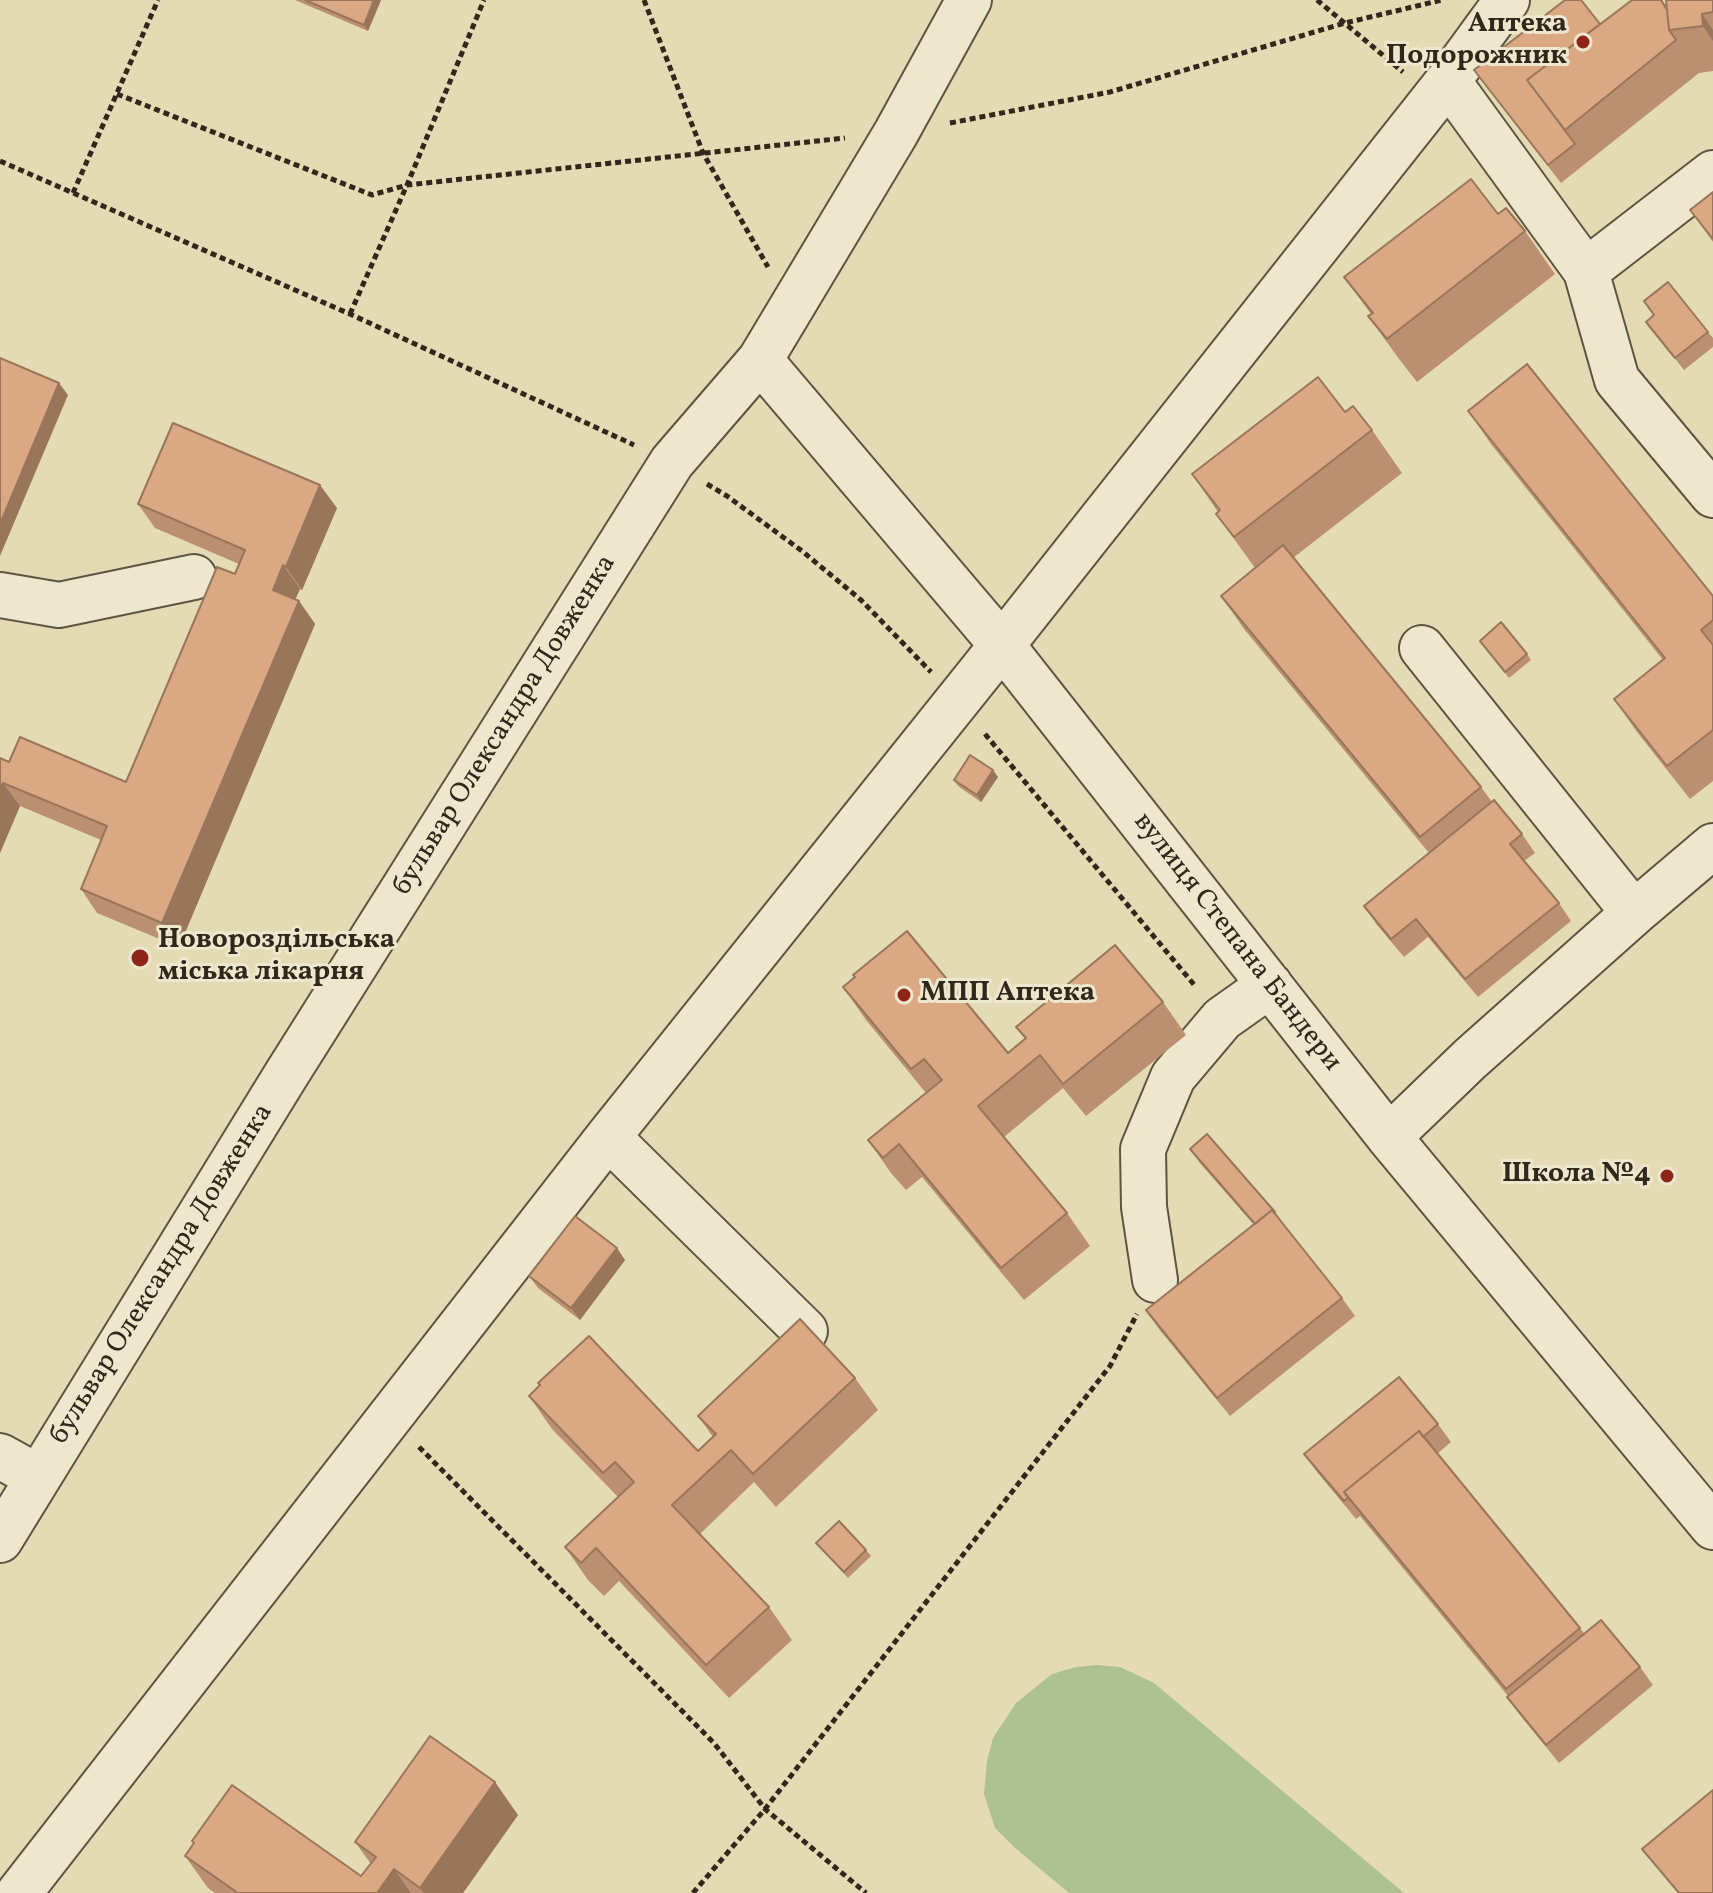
<!DOCTYPE html>
<meta charset="utf-8">
<style>
body{margin:0}
canvas{display:block;background:#e4dab4}
</style>
<canvas width="1713" height="1893"></canvas>
<script>
const ctx = document.querySelector('canvas').getContext('2d');
ctx.lineJoin = 'round';
function fill(path, color) { ctx.fillStyle = color; ctx.fill(path, 'evenodd'); }
const toPath = rows => new Path2D(rows.map(r => 'M' + r).join(''));
function stroke(path, color, width, dash) { ctx.strokeStyle = color; ctx.lineWidth = width; ctx.lineCap = dash ? 'butt' : 'round'; ctx.setLineDash(dash || []); ctx.stroke(path); }
function label(font, color, halo, rows, align = 'center') {
  ctx.font = font + ' Vollkorn,serif'; ctx.lineWidth = 6; ctx.setLineDash([]); ctx.textBaseline = 'middle'; ctx.strokeStyle = halo; ctx.fillStyle = color; for (const [text, x, y, turn = 0] of rows) {
    ctx.save(); ctx.translate(x, y); ctx.rotate((+turn || 0) * Math.PI / 180); ctx.textAlign = isNaN(turn) ? turn : align; if (halo) ctx.strokeText(text, 0, 0); ctx.fillText(text, 0, 0); ctx.restore();
  }
}
fill(toPath([
 [1098,1665,1120,1667,1154,1683,1404,1893,1069,1893,1015,1848,995,1828,984,1794,987,1761,993,1738,1016,1703,1052,1674,1076,1667]
]), '#aec192');
const minor = toPath([
 [1448,81,1586,271,1617,380,1713,495],
 [1586,271,1713,173],
 [760,360,1002,645,1389,1137,1713,1527],
 [0,595,59,605,194,577],
 [1422,648,1634,913],
 [608,1137,805,1331],
 [1389,1137,1470,1059,1634,913,1713,846],
 [1155,1280,1144,1207,1143,1149,1173,1077,1222,1019,1270,985],
 [0,1456,38,1477],
 [0,1540,286,1075,672,462,760,360,896,133,969,0],
 [19,1893,608,1137,1002,645,1448,81,1507,0]
]);
stroke(minor, '#5e5441', 48);
stroke(toPath([
 [644,0,703,153,768,267],
 [1317,0,1403,72],
 [117,94,372,195,407,185,845,138],
 [950,123,1110,92,1345,23,1442,0],
 [0,161,350,314,634,445],
 [73,193,158,0],
 [350,314,407,185,484,0],
 [707,484,727,496,802,551,861,600,931,672],
 [985,734,1196,987],
 [419,1447,714,1743,765,1809,866,1893],
 [693,1893,765,1809,1110,1366,1137,1314]
]), '#31271b', 5, [6, 4]);
stroke(minor, '#ede7ce', 44);
fill(toPath([
 [295,0,381,0,368,31],
 [1631,0,1662,0,1667,7,1713,0,1713,71,1699,73,1561,183,1474,70,1600,24],
 [1713,192,1713,242,1690,210],
 [1525,231,1555,274,1417,382,1399,359,1368,316,1371,314,1344,277],
 [1644,301,1708,332,1713,338,1713,347,1684,370,1646,322,1654,316],
 [1468,411,1713,596,1713,781,1690,799,1637,732,1614,699,1663,660,1491,444],
 [1345,412,1372,430,1402,473,1293,558,1481,787,1492,802,1522,834,1535,853,1524,861,1559,903,1571,921,1478,997,1428,937,1404,957,1377,925,1364,906,1429,853,1244,629,1221,596,1255,568,1216,514,1218,512,1192,474],
 [138,504,337,508,302,590,300,589,295,599,299,601,315,624,179,947,97,913,81,889,101,840,20,806,0,853,0,758,9,762,126,782,239,564,155,528],
 [1480,641,1527,654,1531,660,1509,678],
 [998,777,981,802,958,786,954,780],
 [843,987,1008,1053,1025,1039,1016,1027,1163,1002,1186,1035,1086,1116,1063,1088,1004,1137,1067,1213,1090,1246,1024,1300,922,1177,906,1190,891,1173,868,1140,926,1093,866,1020],
 [1190,1149,1275,1212,1284,1224,1283,1225,1342,1298,1355,1316,1230,1416,1159,1329,1146,1310,1254,1225,1199,1162],
 [625,1260,580,1320,538,1288,529,1276],
 [855,1378,878,1410,776,1507,754,1482,700,1534,769,1607,792,1640,729,1698,619,1581,604,1596,588,1580,565,1547,618,1497,552,1429,529,1396,698,1451,713,1437,698,1416],
 [1438,1424,1451,1442,1437,1454,1584,1633,1640,1667,1653,1685,1559,1763,1520,1715,1507,1697,1508,1696,1360,1516,1356,1519,1317,1472,1304,1454],
 [816,1543,866,1550,871,1556,848,1578],
 [518,1815,463,1893,215,1893,208,1888,185,1856,361,1876,371,1864,355,1842],
 [1642,1849,1713,1893,1678,1893]
]), '#bb9070');
fill(toPath([
 [374,0,381,0,368,31,364,25],
 [1702,14,1713,30,1713,41,1703,26],
 [59,383,68,395,0,556,0,524],
 [320,485,337,508,302,590,286,567],
 [283,565,300,589,289,614,273,590],
 [299,601,315,624,179,947,162,923],
 [993,770,998,777,981,802,977,795],
 [3,783,20,806,0,853,0,790],
 [617,1248,625,1260,580,1320,571,1308],
 [495,1782,518,1815,463,1893,424,1893,420,1888],
 [394,1869,411,1893,377,1893]
]), '#99765b');
const building = toPath([
 [305,0,374,0,364,25,305,0],
 [1565,0,1581,0,1600,24,1527,80,1575,144,1548,165,1474,70,1565,0],
 [1632,0,1661,0,1667,10,1669,30,1676,40,1565,130,1527,80,1632,0],
 [1666,0,1713,0,1713,12,1702,14,1703,26,1669,30,1666,0],
 [1471,179,1498,214,1506,208,1525,231,1387,339,1368,316,1373,313,1344,277,1471,179],
 [1713,192,1713,239,1690,210,1713,192],
 [1668,282,1708,332,1675,358,1646,322,1654,315,1644,301,1668,282],
 [0,358,59,383,0,524,0,358],
 [1527,364,1713,596,1713,620,1701,630,1713,645,1713,730,1667,766,1614,699,1665,658,1468,411,1527,364],
 [1318,377,1345,412,1353,406,1372,430,1234,537,1216,514,1220,510,1192,474,1318,377],
 [173,423,320,485,286,567,283,565,273,590,299,601,162,923,81,889,107,826,3,783,0,790,0,758,9,762,20,737,126,782,217,567,235,574,245,550,138,504,173,423],
 [1283,545,1481,787,1420,837,1221,596,1283,545],
 [1501,622,1527,654,1505,672,1480,641,1501,622],
 [970,755,993,770,977,795,954,780,970,755],
 [1494,800,1522,834,1510,844,1559,903,1465,979,1416,919,1391,939,1364,906,1494,800],
 [907,931,1008,1053,1026,1038,1016,1027,1115,945,1163,1002,1063,1084,1040,1055,978,1106,1067,1213,1001,1268,899,1144,883,1158,868,1140,942,1080,924,1059,911,1069,843,987,855,977,853,975,907,931],
 [1207,1134,1275,1212,1274,1213,1272,1210,1255,1224,1190,1149,1207,1134],
 [1272,1210,1342,1298,1217,1398,1146,1310,1272,1210],
 [575,1216,617,1248,571,1308,529,1276,575,1216],
 [800,1319,855,1378,753,1474,731,1450,672,1505,769,1607,706,1665,596,1548,581,1563,565,1547,634,1482,615,1462,603,1473,529,1396,540,1385,538,1383,589,1336,698,1451,716,1434,698,1416,800,1319],
 [1399,1377,1438,1424,1423,1437,1419,1431,1344,1492,1348,1498,1344,1501,1304,1454,1399,1377],
 [1419,1431,1580,1628,1506,1689,1344,1492,1419,1431],
 [839,1521,866,1550,844,1572,816,1543,839,1521],
 [1601,1620,1640,1667,1546,1745,1507,1697,1601,1620],
 [430,1736,495,1782,420,1888,394,1869,377,1893,238,1893,185,1856,194,1843,192,1841,232,1785,361,1876,376,1857,355,1842,430,1736],
 [1713,1790,1713,1893,1679,1893,1642,1849,1713,1790]
]);
fill(building, '#daa882');
stroke(building, '#99765b', 2);
for (const [x, y, r, color] of [
 [1583,42,8,"#8f2418"],
 [140,958,10,"#8f2418"],
 [904,995,8,"#8f2418"],
 [1667,1176,8,"#8f2418"]
]) { const dot = new Path2D(); dot.arc(x, y, r, 0, 2 * Math.PI); ctx.fillStyle = color; ctx.fill(dot); stroke(dot, '#ede7ce', 3); }
label('bold 28px', '#31271b', '#ede7ce', [
 ["Аптека",1567,26],
 ["Подорожник",1567,58],
 ["Новороздільська",158,942,"left"],
 ["міська лікарня",158,974,"left"],
 ["МПП Аптека",920,995,"left"],
 ["Школа №4",1651,1176]
], 'right');
label('28px', '#31271b', '#ede7ce', [
 ["бульвар Олександра Довженка",506,726,-58],
 ["вулиця Степана Бандери",1236,943,52],
 ["бульвар Олександра Довженка",163,1275,-58]
]);
</script>
